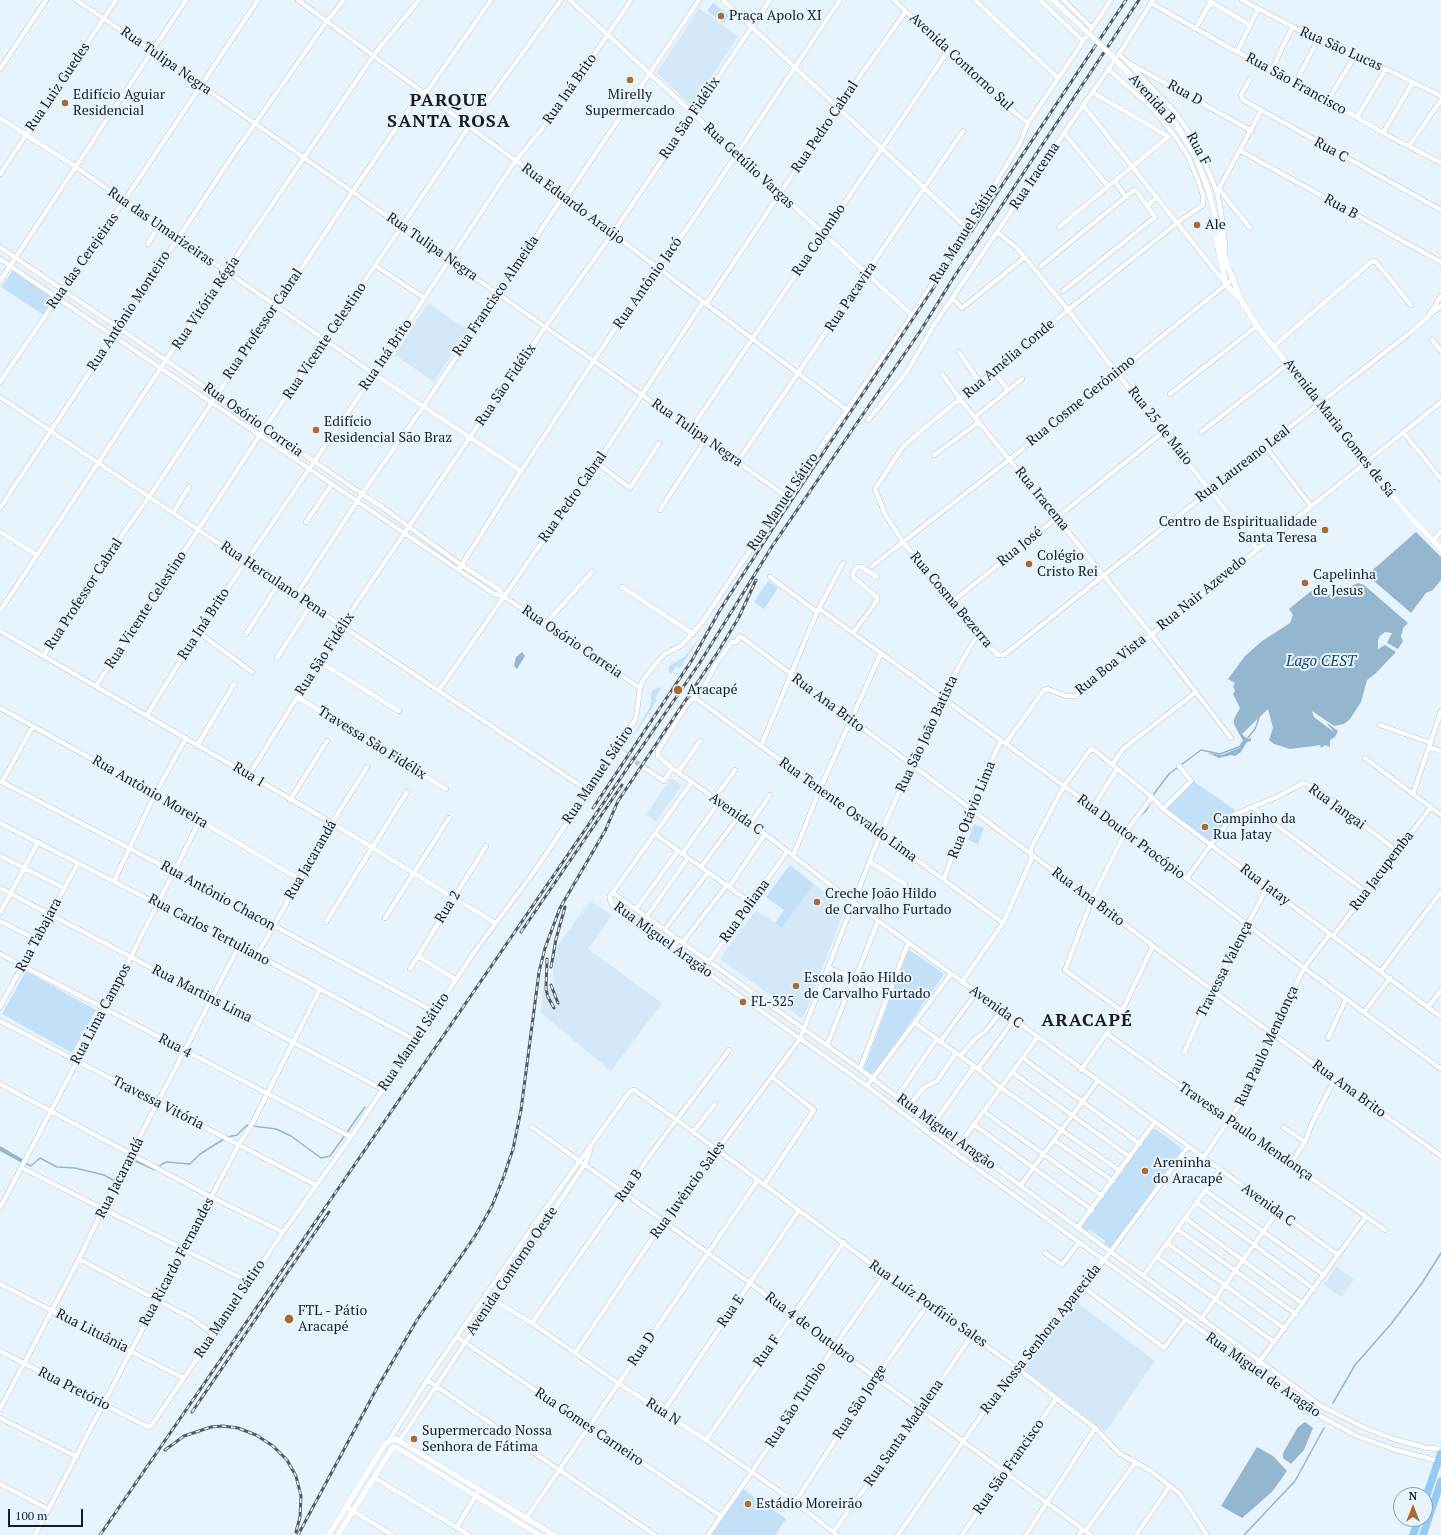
<!DOCTYPE html>
<meta charset="utf-8">
<style>
body{margin:0}
#map{position:relative;width:1441px;height:1535px;overflow:hidden;background:#e7f4fe;font-family:"PT Serif",serif}
canvas{display:block}
.north{position:absolute;left:1393px;top:1487px;width:40px;height:40px;box-sizing:border-box;background:#e7f4fe;border:1px solid #959ea6;border-radius:50%;rotate:0deg;font-size:11px;font-weight:700;line-height:16px;text-align:center;color:#191d21}
.north::after{content:'';display:block;margin:auto;width:14px;height:18px;background:#a96b30;clip-path:polygon(50% 0,100% 100%,50% 72%,0 100%)}
.scale{position:absolute;left:8px;top:1509px;width:75px;height:18px;box-sizing:border-box;border:2px solid #191d21;border-top:0;padding-left:5px;font-size:12px;line-height:14px;white-space:nowrap;color:#191d21;-webkit-text-stroke:3px #e7f4fe;paint-order:stroke}
</style>
<div id="map">
<canvas width="1441" height="1535"></canvas>
<div class="north">N</div>
<div class="scale">100 m</div>
</div>
<script>
const ctx = document.querySelector('canvas').getContext('2d');
ctx.lineJoin = 'round';
function fill(path, color) { ctx.fillStyle = color; ctx.fill(path, 'evenodd'); }
const toPath = rows => new Path2D(rows.map(r => 'M' + r).join(''));
function stroke(path, color, width, dash) { ctx.strokeStyle = color; ctx.lineWidth = width; ctx.lineCap = dash ? 'butt' : 'round'; ctx.setLineDash(dash || []); ctx.stroke(path); }
function label(font, color, halo, rows, align = 'center') {
  ctx.font = font + ' "PT Serif",serif'; ctx.lineWidth = 4; ctx.setLineDash([]); ctx.textBaseline = 'middle'; ctx.strokeStyle = halo; ctx.fillStyle = color; for (const [text, x, y, turn = 0] of rows) {
    ctx.save(); ctx.translate(x, y); ctx.rotate((+turn || 0) * Math.PI / 180); ctx.textAlign = isNaN(turn) ? turn : align; if (halo) ctx.strokeText(text, 0, 0); ctx.fillText(text, 0, 0); ctx.restore();
  }
}
fill(toPath([
 [699,8,738,36,694,104,691,106,657,73],
 [428,303,468,330,434,382,395,355],
 [671,778,680,784,681,787,656,821,646,815],
 [814,884,835,901,833,904,844,912,804,1016,801,1018,722,960,722,955,756,910,781,927],
 [590,901,612,915,588,949,662,1003,611,1071,541,1013,543,989,554,987,553,964,555,949],
 [1336,1267,1354,1279,1342,1297,1324,1285],
 [1075,1301,1155,1361,1105,1432,1022,1368]
]), '#d5e8f7');
fill(toPath([
 [713,3,729,15,724,23,707,11],
 [13,270,56,298,44,315,1,287],
 [768,581,778,588,764,609,754,602],
 [699,639,679,669,676,667,671,674,669,673,669,666,684,657],
 [659,687,661,689,655,698,657,700,625,749,650,707,652,691],
 [1193,781,1235,810,1210,843,1165,809],
 [974,824,984,828,978,844,968,840],
 [790,865,814,884,781,928,775,923,784,910,766,897],
 [908,951,911,951,943,973,943,976,879,1066,871,1074,868,1073,864,1068],
 [26,971,96,1010,72,1053,2,1014],
 [1156,1129,1180,1147,1181,1151,1112,1246,1107,1247,1104,1244,1105,1241,1089,1229,1087,1232,1083,1229,1082,1225,1152,1130],
 [743,1489,786,1519,775,1535,711,1535]
]), '#c2e0f7');
fill(toPath([
 [1416,532,1441,557,1441,580,1433,590,1426,593,1411,613,1367,575],
 [1358,583,1364,585,1408,623,1403,628,1401,637,1403,641,1398,649,1387,643,1392,633,1385,632,1380,636,1378,640,1378,649,1385,645,1396,652,1376,673,1367,680,1361,702,1350,719,1344,724,1334,726,1312,711,1314,717,1334,732,1326,722,1338,731,1335,737,1330,740,1330,747,1325,745,1321,748,1320,745,1314,746,1290,749,1274,744,1269,740,1273,728,1268,709,1242,734,1247,739,1251,738,1251,741,1247,742,1241,752,1235,756,1231,755,1219,758,1208,753,1222,755,1241,747,1240,744,1243,741,1234,724,1234,719,1240,708,1233,694,1235,691,1233,686,1235,683,1228,679,1245,656,1262,641,1290,623,1293,615,1289,609,1316,587,1322,595,1335,594],
 [522,652,525,656,517,669,514,666,516,657],
 [0,1146,24,1160,22,1163,0,1151],
 [1305,1422,1313,1428,1304,1450,1291,1464,1283,1458,1283,1453,1298,1427],
 [1257,1447,1273,1456,1287,1471,1272,1492,1242,1518,1221,1506]
]), '#95b6cf');
stroke(toPath([
 [1246,740,1255,729,1259,718],
 [1153,795,1169,774,1201,750,1220,754,1241,746],
 [1139,817,1146,811,1150,803],
 [253,1126,276,1129,291,1136,321,1158,330,1156,365,1107],
 [228,1137,237,1135,247,1125,250,1126],
 [25,1163,31,1166,40,1158,57,1167,75,1168,104,1175,115,1181],
 [125,1168,133,1160,155,1170,162,1164,167,1162,190,1164,200,1154,224,1139],
 [1333,1403,1355,1365,1391,1324,1422,1283,1441,1253],
 [1244,1535,1295,1481,1324,1428]
]), '#95b6cf', 1.5);
stroke(toPath([
 [625,754,643,767]
]), '#bec9d2', 4.5, [4.5, 2]);
const minor = toPath([
 [76,0,152,51,786,496],
 [298,0,516,161,847,410],
 [570,0,912,315],
 [723,0,968,229],
 [894,0,994,96,1028,123],
 [975,0,1058,78],
 [1040,0,1083,41],
 [1063,0,1092,28],
 [1208,0,1250,25],
 [1242,0,1318,40,1386,69,1441,96],
 [1151,3,1237,52,1296,81,1383,133,1441,163],
 [1195,29,1211,2],
 [1237,52,1258,9],
 [1119,54,1127,62,1252,131],
 [1127,62,1175,112,1197,144,1217,192,1224,230,1225,253],
 [0,69,46,0],
 [1108,69,1152,108,1177,139,1189,158,1197,178,1203,195,1203,205,1177,223,1068,310,916,435,902,448,875,489,885,514,903,542,977,635,998,655,1004,655,1320,403,1411,332,1428,317,1441,296],
 [1272,69,1292,28],
 [1250,79,1241,95,1243,100,1441,210],
 [1296,81,1318,40],
 [1092,92,1169,137],
 [1328,100,1355,56],
 [1083,105,1225,283],
 [1357,117,1386,69],
 [0,118,76,167,374,374,521,471],
 [1064,133,1108,186],
 [1383,133,1413,82],
 [1409,146,1441,100],
 [1241,151,1441,262],
 [0,174,116,0],
 [1115,182,1126,197],
 [1219,189,1250,228],
 [1217,192,1261,111],
 [1148,205,1157,197],
 [1059,227,1168,137],
 [998,233,1018,249,1068,310,1163,432,1257,549],
 [148,244,159,225],
 [0,247,362,494,382,507,461,565,500,590,503,596],
 [0,259,494,594,503,596,640,688],
 [376,266,424,298],
 [1041,266,1134,190,1137,192,1155,217,1063,291],
 [0,281,186,0],
 [953,299,962,308,1025,257],
 [706,304,838,107,906,11],
 [1432,313,1441,306],
 [1432,340,1441,351],
 [1274,346,1372,261,1376,262,1411,305],
 [959,352,980,383],
 [994,372,1008,390],
 [942,374,960,399,1151,634,1231,738],
 [0,382,124,201,258,0],
 [1170,394,1257,326],
 [0,397,587,790],
 [975,417,1022,379],
 [868,420,907,372,934,325,1064,133,1119,54,1153,0],
 [691,429,948,51],
 [1201,432,1288,364],
 [1404,433,1441,479],
 [1265,446,1311,506],
 [934,455,979,422],
 [738,461,963,131],
 [597,463,630,488,659,443],
 [0,508,233,155,327,21,344,0],
 [660,510,706,439],
 [173,513,189,487],
 [306,522,332,484],
 [0,532,37,555],
 [1433,541,1441,531],
 [872,566,1010,459,1233,279],
 [459,569,521,471,653,271,686,230,840,0],
 [770,577,817,612],
 [622,587,693,634],
 [296,595,362,494,423,407,560,201,567,196,699,0],
 [952,602,1163,432],
 [820,609,1093,807,1304,968,1441,1069],
 [0,611,166,360,376,52,419,0],
 [545,624,592,572],
 [0,631,332,823,495,923],
 [198,632,252,672],
 [853,633,877,601,877,597,853,577,853,573,857,567,861,567,877,577],
 [246,634,279,583],
 [44,655,94,575,149,497,353,191,419,95,428,90,491,0],
 [277,658,310,606],
 [320,662,399,711],
 [96,686,260,435,469,127,561,0],
 [439,690,597,463,703,302],
 [297,697,446,789],
 [694,697,1003,923],
 [0,708,155,794,299,879],
 [147,715,198,632,374,374,513,164,555,113,631,0],
 [1380,725,1431,743],
 [198,744,234,684],
 [1005,744,1044,690,1048,689,1066,696,1075,696,1441,402],
 [761,746,817,612,843,563],
 [1429,747,1441,751],
 [616,748,625,754],
 [1365,758,1441,815],
 [1112,765,1123,749,1196,692],
 [643,767,664,781,672,768],
 [678,772,700,741],
 [249,775,341,626,546,326,615,230,770,0],
 [0,781,129,848,435,1012],
 [2,782,33,726],
 [692,782,610,896,610,900,614,907,867,1086,954,1152,1320,1416,1357,1436,1396,1450,1438,1461],
 [1413,794,1441,711],
 [714,799,735,770],
 [290,800,327,741],
 [1093,807,1117,769],
 [1252,807,1365,891],
 [1163,809,1191,781,1179,766],
 [0,823,257,955,415,1040],
 [750,824,770,795],
 [655,834,751,903],
 [682,854,719,802],
 [0,856,64,888],
 [793,856,820,789,881,653],
 [870,862,905,884],
 [701,867,739,816],
 [944,879,969,808,1001,741],
 [1186,879,1233,815,1277,797,1303,783,1314,787,1397,851],
 [114,881,155,794,186,738],
 [729,887,765,834],
 [0,888,382,1089],
 [613,893,860,1069,897,1097,961,1142,1321,1406,1365,1428,1394,1439,1427,1448,1441,1449],
 [636,909,678,851],
 [0,913,38,842],
 [647,916,688,858],
 [385,918,449,818],
 [0,921,37,940],
 [326,922,407,792],
 [665,929,708,872],
 [1333,936,1431,807],
 [683,942,727,885],
 [673,948,679,939],
 [0,954,351,1137],
 [257,955,332,823,367,767],
 [418,956,456,980],
 [829,968,843,974,886,1000],
 [410,969,486,846],
 [703,970,787,852],
 [1381,971,1441,892],
 [962,982,1003,923,1031,860,1031,848,1064,786,1090,750,1093,749,1152,797,1163,809,1441,1017],
 [0,1007,78,863],
 [1428,1007,1441,990],
 [1122,1011,1065,970,1092,899,1125,833,1152,797],
 [1364,1012,1390,978],
 [0,1021,316,1185],
 [915,1023,978,1069,1000,1087,1120,1171],
 [1107,1034,1385,1230],
 [1328,1038,1346,999],
 [940,1042,976,993],
 [827,1045,853,980,859,969,878,921],
 [1184,1053,1212,990,1268,886],
 [960,1056,976,1038,986,1031,1001,1011],
 [1023,1058,1140,1144],
 [860,1069,908,943],
 [978,1069,1014,1020],
 [1081,1070,1122,1011,1153,946],
 [1012,1072,1130,1157],
 [0,1084,211,1197,283,1232],
 [867,1086,951,974],
 [897,1097,936,1040],
 [909,1106,923,1088,937,1081,956,1053],
 [983,1111,1102,1196],
 [934,1123,974,1067],
 [973,1124,1092,1210],
 [532,1127,750,1283,834,1347,1091,1535],
 [1283,1127,1305,1142],
 [693,1132,715,1104],
 [1054,1140,1113,1181],
 [954,1152,1037,1038],
 [1203,1158,1245,1097,1272,1033,1304,968,1330,934],
 [1291,1163,1305,1142,1312,1123,1335,1079],
 [22,1168,249,1282],
 [764,1185,814,1110,772,1077],
 [1020,1186,1097,1082],
 [1205,1190,1324,1275],
 [1196,1202,1314,1289],
 [0,1208,105,1008,200,820],
 [1185,1218,1303,1304],
 [1078,1227,1154,1123],
 [1177,1229,1296,1314],
 [1167,1243,1285,1329],
 [1045,1253,1062,1265,1079,1242],
 [1338,1255,854,903,765,834,672,768,658,756,658,751,686,706,704,687,716,664,732,642,736,642,740,636,743,638,1212,990,1441,1156],
 [1157,1257,1274,1342],
 [79,1259,193,1319,213,1334],
 [1143,1276,1220,1170],
 [0,1284,183,1378],
 [1082,1286,1164,1348,1185,1320],
 [485,1295,532,1323,618,1383,706,1440,795,1502,837,1535],
 [1201,1319,1277,1212],
 [532,1323,653,1151,729,1050],
 [457,1337,721,1516],
 [0,1351,148,1427,151,1426,283,1232,351,1137,475,951,536,869,629,730,636,718,640,688,643,680,658,661,665,654,682,645,703,621,786,496,847,410,912,315,968,229,1020,143,1028,123,1111,0],
 [575,1353,664,1221,800,1039,880,835,942,696,977,635],
 [1254,1369,1366,1217],
 [427,1380,655,1535],
 [0,1409,79,1259,112,1190,239,946],
 [663,1412,799,1210],
 [0,1418,77,1457],
 [400,1440,585,1164,590,1151],
 [706,1440,844,1242],
 [388,1442,427,1380,536,1222,630,1091,634,1090,677,1120,885,1274,1017,1368,1095,1428,1119,1453,1151,1471,1180,1494,1207,1535],
 [373,1477,469,1535],
 [0,1484,48,1509],
 [795,1502,876,1377,928,1304],
 [346,1507,392,1535],
 [527,1517,758,1180],
 [457,1527,479,1490],
 [834,1531,921,1410,972,1335],
 [35,1535,239,1144,251,1126,320,989],
 [708,1535,752,1472,834,1347,885,1274],
 [898,1535,1004,1383,1111,1251,1188,1147],
 [962,1535,1056,1399],
 [1026,1535,1095,1428],
 [1079,1535,1081,1531,1086,1530,1135,1463],
 [1136,1535,1170,1486]
]);
const tertiary = toPath([
 [1197,159,1210,196,1227,265,1242,302,1257,326,1411,518,1441,549],
 [1216,238,1226,285,1238,297],
 [329,1535,385,1444,396,1439,554,1535],
 [338,1535,393,1447,398,1448,539,1535]
]);
const trunk = toPath([
 [1425,1500,1441,1453],
 [1413,1535,1419,1519],
 [1423,1535,1441,1481]
]);
stroke(minor, '#bac6d0', 5.5);
stroke(tertiary, '#bac6d0', 6);
stroke(trunk, '#d1d2d3', 8);
stroke(minor, '#fff', 4.5);
stroke(tertiary, '#fff', 5.5);
stroke(trunk, '#90ccf7', 7);
const rail = toPath([
 [593,808,692,660,720,610,777,522,1126,0],
 [521,932,622,785],
 [547,959,546,989,548,997,554,1008],
 [551,967,556,939,565,907],
 [551,985,558,1003],
 [192,1412,329,1212],
 [165,1450,184,1436,211,1427,223,1426,238,1428,256,1435,273,1446,287,1460,296,1476,301,1496,300,1517,296,1532],
 [100,1535,699,664,773,545,921,330,952,280,1139,0],
 [298,1535,377,1388,417,1320,475,1236,492,1206,504,1176,513,1149,521,1110,539,972,545,948,560,908,605,831,618,801,718,652,739,617,756,580]
]);
stroke(rail, '#545a60', 3);
stroke(rail, '#e7f4fe', 1.5, [4.5]);
const tertiaryBridge = toPath([
 [1053,0,1106,50,1163,108,1177,126,1197,159]
]);
stroke(tertiaryBridge, '#bac6d0', 6, []);
stroke(tertiaryBridge, '#fff', 5.5);
for (const [x, y, r, color] of [
 [721,16,4,"#a96b30"],
 [630,80,4,"#a96b30"],
 [65,103,4,"#a96b30"],
 [1197,225,4,"#a96b30"],
 [316,430,4,"#a96b30"],
 [1325,530,4,"#a96b30"],
 [1029,564,4,"#a96b30"],
 [1305,583,4,"#a96b30"],
 [678,690,5,"#a96b30"],
 [1205,827,4,"#a96b30"],
 [817,902,4,"#a96b30"],
 [796,986,4,"#a96b30"],
 [743,1002,4,"#a96b30"],
 [1145,1171,4,"#a96b30"],
 [289,1319,5,"#a96b30"],
 [414,1439,4,"#a96b30"],
 [748,1504,4,"#a96b30"]
]) { const dot = new Path2D(); dot.arc(x, y, r, 0, 2 * Math.PI); ctx.fillStyle = color; ctx.fill(dot); stroke(dot, '#e7f4fe', 1.5); }
label('14px', '#191d21', '#e7f4fe', [
 ["Praça Apolo XI",729,16],
 ["Edifício Aguiar",73,95],
 ["Residencial",73,111],
 ["Mirelly",630,95,"center"],
 ["Supermercado",630,111,"center"],
 ["Ale",1205,225],
 ["Edifício",324,422],
 ["Residencial São Braz",324,438],
 ["Centro de Espiritualidade",1317,522,"right"],
 ["Santa Teresa",1317,538,"right"],
 ["Colégio",1037,556],
 ["Cristo Rei",1037,572],
 ["Capelinha",1313,575],
 ["de Jesus",1313,591],
 ["Aracapé",687,690],
 ["Campinho da",1213,819],
 ["Rua Jatay",1213,835],
 ["Creche João Hildo",825,894],
 ["de Carvalho Furtado",825,910],
 ["Escola João Hildo",804,978],
 ["de Carvalho Furtado",804,994],
 ["FL-325",751,1002],
 ["Areninha",1153,1163],
 ["do Aracapé",1153,1179],
 ["FTL - Pátio",298,1311],
 ["Aracapé",298,1327],
 ["Supermercado Nossa",422,1431],
 ["Senhora de Fátima",422,1447],
 ["Estádio Moreirão",756,1504]
], 'left');
label('14px', '#191d21', '#e7f4fe', [
 ["Rua São Lucas",1341,49,24],
 ["Rua Tulipa Negra",166,61,35],
 ["Avenida Contorno Sul",961,62,43],
 ["Rua São Francisco",1296,84,29],
 ["Rua Luiz Guedes",58,87,-56],
 ["Rua Iná Brito",570,89,-55],
 ["Rua D",1185,93,29],
 ["Avenida B",1152,99,48],
 ["Rua São Fidélix",690,118,-56],
 ["Rua Pedro Cabral",825,127,-56],
 ["Rua F",1198,149,62],
 ["Rua C",1331,150,29],
 ["Rua Getúlio Vargas",749,166,43],
 ["Rua Iracema",1035,176,-56],
 ["Rua Eduardo Araújo",573,204,37],
 ["Rua B",1341,207,29],
 ["Rua das Umarizeiras",161,227,35],
 ["Rua Manuel Sátiro",964,234,-58],
 ["Rua Colombo",819,240,-56],
 ["Rua Tulipa Negra",432,247,35],
 ["Rua das Cerejeiras",83,261,-55],
 ["Rua Antônio Jacó",648,283,-55],
 ["Rua Francisco Almeida",496,296,-56],
 ["Rua Pacavira",851,297,-56],
 ["Rua Vitória Régia",206,303,-56],
 ["Rua Antônio Monteiro",129,311,-57],
 ["Rua Professor Cabral",263,324,-56],
 ["Rua Vicente Celestino",325,341,-56],
 ["Rua Iná Brito",386,355,-56],
 ["Rua Amélia Conde",1009,359,-40],
 ["Rua São Fidélix",506,385,-56],
 ["Rua Cosme Gerônimo",1081,401,-39],
 ["Rua Osório Correia",253,420,35],
 ["Rua 25 de Maio",1160,426,52],
 ["Avenida Maria Gomes de Sá",1339,428,52],
 ["Rua Tulipa Negra",697,433,35],
 ["Rua Laureano Leal",1243,464,-38],
 ["Rua Pedro Cabral",573,497,-55],
 ["Rua Iracema",1042,499,51],
 ["Rua Manuel Sátiro",783,502,-56],
 ["Rua José",1020,547,-39],
 ["Rua Herculano Pena",274,580,34],
 ["Rua Nair Azevedo",1202,593,-39],
 ["Rua Professor Cabral",84,594,-57],
 ["Rua Cosma Bezerra",951,600,50],
 ["Rua Vicente Celestino",146,610,-57],
 ["Rua Iná Brito",204,624,-57],
 ["Rua Osório Correia",572,642,34],
 ["Rua São Fidélix",325,654,-57],
 ["Rua Boa Vista",1111,665,-39],
 ["Rua Ana Brito",828,703,37],
 ["Rua São João Batista",927,734,-65],
 ["Travessa São Fidélix",372,743,32],
 ["Rua 1",249,775,31],
 ["Rua Manuel Sátiro",598,775,-56],
 ["Rua Antônio Moreira",150,792,30],
 ["Rua Jangai",1337,807,36],
 ["Rua Tenente Osvaldo Lima",848,810,36],
 ["Rua Otávio Lima",972,810,-68],
 ["Avenida C",736,814,35],
 ["Rua Doutor Procópio",1131,837,37],
 ["Rua Jacarandá",311,860,-60],
 ["Rua Jacupemba",1382,871,-53],
 ["Rua Jatay",1265,885,37],
 ["Rua Antônio Chacon",218,896,29],
 ["Rua Ana Brito",1088,897,37],
 ["Rua 2",448,907,-58],
 ["Rua Poliana",745,911,-54],
 ["Rua Carlos Tertuliano",209,930,28],
 ["Rua Tabajara",39,935,-62],
 ["Rua Miguel Aragão",663,940,36],
 ["Travessa Valença",1225,969,-63],
 ["Rua Martins Lima",202,994,27],
 ["Avenida C",996,1007,36],
 ["Rua Lima Campos",101,1014,-62],
 ["Rua Manuel Sátiro",414,1042,-56],
 ["Rua 4",175,1046,28],
 ["Rua Paulo Mendonça",1267,1046,-65],
 ["Rua Ana Brito",1349,1089,36],
 ["Travessa Vitória",158,1103,27],
 ["Rua Miguel Aragão",946,1132,36],
 ["Travessa Paulo Mendonça",1246,1132,35],
 ["Rua Jacarandá",120,1178,-63],
 ["Rua B",629,1186,-55],
 ["Rua Juvêncio Sales",688,1190,-54],
 ["Avenida C",1268,1205,36],
 ["Rua Ricardo Fernandes",177,1262,-62],
 ["Avenida Contorno Oeste",512,1271,-56],
 ["Rua Luíz Porfírio Sales",928,1304,35],
 ["Rua Manuel Sátiro",230,1309,-56],
 ["Rua E",731,1311,-56],
 ["Rua 4 de Outubro",810,1328,37],
 ["Rua Lituânia",92,1331,27],
 ["Rua Nossa Senhora Aparecida",1041,1339,-52],
 ["Rua D",642,1349,-56],
 ["Rua F",767,1351,-55],
 ["Rua Miguel de Aragão",1263,1375,35],
 ["Rua Pretório",74,1389,27],
 ["Rua São Jorge",860,1402,-57],
 ["Rua São Turíbio",796,1405,-57],
 ["Rua N",663,1412,33],
 ["Rua Gomes Carneiro",589,1427,34],
 ["Rua Santa Madalena",904,1433,-55],
 ["Rua São Francisco",1009,1467,-55]
]);
label('italic 15px', '#124a6d', '#e7f4fe', [
 ["Lago CEST",1321,662]
]);
ctx.letterSpacing = '1px';
label('bold 18px', '#191d21', '#e7f4fe', [
 ["PARQUE",449,101],
 ["SANTA ROSA",449,122],
 ["ARACAPÉ",1087,1021]
]);
ctx.letterSpacing = '0px';
</script>
